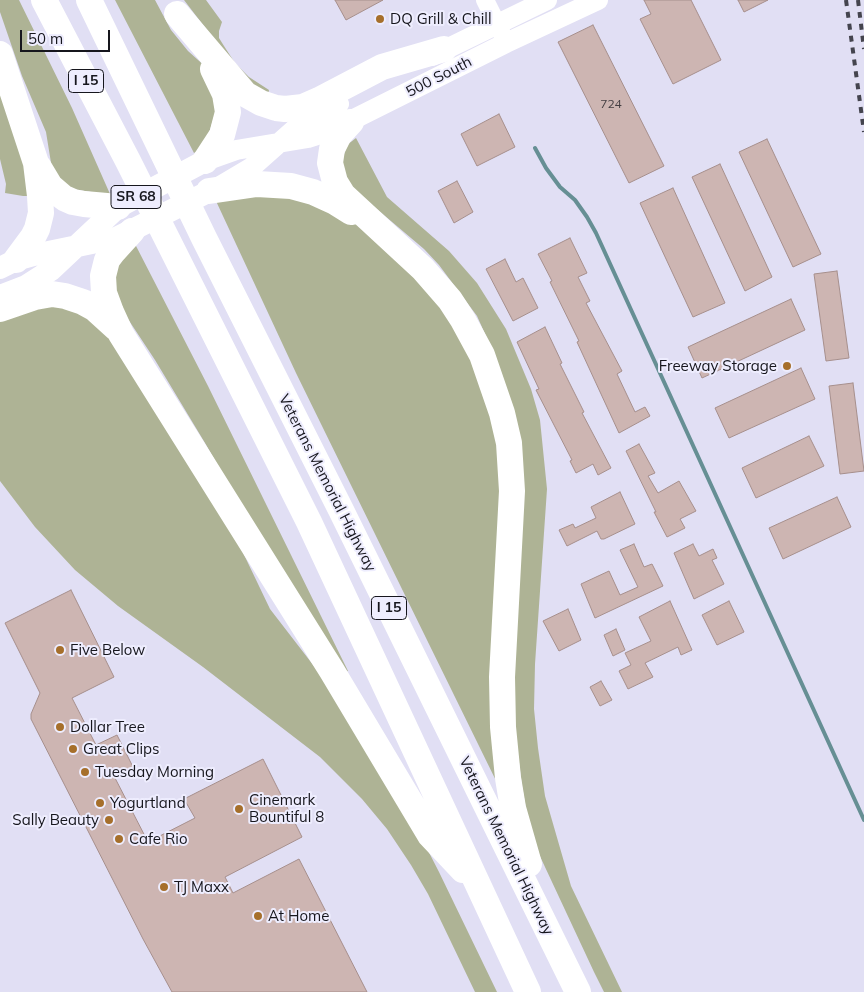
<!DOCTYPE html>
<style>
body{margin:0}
#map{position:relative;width:864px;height:992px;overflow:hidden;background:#e1dff4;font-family:Mulish,sans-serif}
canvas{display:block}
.scale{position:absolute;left:20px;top:30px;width:90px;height:22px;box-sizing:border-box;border:2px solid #16161d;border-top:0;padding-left:6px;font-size:15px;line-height:18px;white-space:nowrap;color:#16161d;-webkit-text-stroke:4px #eeedfe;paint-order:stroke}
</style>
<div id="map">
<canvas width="864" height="992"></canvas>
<div class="scale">50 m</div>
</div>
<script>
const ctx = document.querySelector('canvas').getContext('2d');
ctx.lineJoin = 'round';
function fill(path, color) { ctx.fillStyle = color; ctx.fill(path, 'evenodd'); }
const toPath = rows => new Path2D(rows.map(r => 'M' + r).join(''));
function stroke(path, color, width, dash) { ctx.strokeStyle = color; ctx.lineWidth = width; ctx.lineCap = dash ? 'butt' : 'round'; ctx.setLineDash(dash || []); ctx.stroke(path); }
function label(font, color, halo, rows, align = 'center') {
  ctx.font = font + ' Mulish,sans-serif'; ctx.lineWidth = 4; ctx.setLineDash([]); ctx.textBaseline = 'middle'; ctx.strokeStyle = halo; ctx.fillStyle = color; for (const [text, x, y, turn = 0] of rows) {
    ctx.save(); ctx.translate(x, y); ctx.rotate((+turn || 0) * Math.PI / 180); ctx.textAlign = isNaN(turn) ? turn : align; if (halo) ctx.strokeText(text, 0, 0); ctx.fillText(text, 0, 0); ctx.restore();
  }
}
fill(toPath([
 [0,0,19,0,72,108,110,194,104,194,66,188,52,169,46,132,22,76,0,12],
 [115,0,155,0,171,30,188,51,207,68,221,94,205,146,194,153],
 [184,0,206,0,222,22,219,31,219,38,224,46,235,63,249,77,269,90,268,95,258,91,216,42],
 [0,93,38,196,23,196,5,193,6,184,0,159],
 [356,138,387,197,449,251,477,283,506,329,531,389,540,420,547,489,535,664,534,709,538,748,545,796,571,886,622,992,604,992,594,972,538,852,528,820,522,786,514,723,494,354,477,316,439,265,424,249,346,183,342,161,347,145],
 [237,193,328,202,369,233,455,318,503,435,505,799,296,373,216,201],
 [135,244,208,386,348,671,345,672,259,537,205,443,155,360,120,307,112,277,114,267],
 [52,303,93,313,236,538,270,609,344,705,399,794,439,872,497,992,475,992,428,894,411,865,387,829,362,799,320,757,203,667,118,606,75,570,35,527,0,481,0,318]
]), '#aeb395');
stroke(toPath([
 [535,148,546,168,560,187,575,200,587,217,596,233,864,820]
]), '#668f94', 4);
const building = toPath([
 [335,0,383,0,346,20,335,0],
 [644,0,691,0,721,60,673,84,640,19,651,14,644,0],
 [738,0,768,0,744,12,738,0],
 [593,25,664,166,629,183,558,42,593,25],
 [499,114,515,147,477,166,461,134,499,114],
 [767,139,821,254,793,267,739,152,767,139],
 [720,164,772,277,745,291,692,177,720,164],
 [457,181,473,212,454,223,438,191,457,181],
 [673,188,725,303,693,317,640,203,673,188],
 [570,238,587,273,578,277,590,301,586,303,622,371,617,374,635,412,645,407,650,416,619,433,577,342,579,341,550,282,552,281,538,254,570,238],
 [505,259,516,282,523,278,538,308,513,321,486,269,505,259],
 [837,271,849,358,826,361,814,274,837,271],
 [791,299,805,330,702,378,688,347,791,299],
 [545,327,562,363,560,364,584,412,582,413,611,468,598,475,593,464,576,473,570,461,572,460,536,390,539,389,517,342,545,327],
 [801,368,815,399,729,438,715,408,801,368],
 [853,383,864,471,840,474,829,386,853,383],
 [809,436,824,466,756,498,742,468,809,436],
 [639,444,655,473,648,476,658,493,679,481,696,511,680,519,685,528,667,537,654,512,656,512,626,451,639,444],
 [620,492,635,524,604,539,601,539,597,531,567,546,559,530,573,524,575,528,596,518,591,507,620,492],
 [837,497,851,527,783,559,769,528,837,497],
 [634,544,644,567,652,564,663,586,595,618,581,584,609,571,620,595,638,587,620,550,634,544],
 [693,544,699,556,713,549,717,558,712,560,724,584,694,599,674,553,693,544],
 [71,590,114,677,72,698,96,745,117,735,134,769,115,778,148,842,195,818,184,799,263,759,302,837,225,877,233,893,299,859,367,992,172,992,143,939,31,719,31,714,40,693,5,623,71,590],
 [670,601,692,650,681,655,678,647,645,663,653,677,628,689,619,671,631,665,625,653,651,641,639,617,670,601],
 [729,601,744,632,717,645,702,615,729,601],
 [568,609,581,640,559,651,543,621,568,609],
 [616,629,625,650,613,656,604,635,616,629],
 [601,681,612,700,600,706,590,687,601,681]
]);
fill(building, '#cdb5b2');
stroke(building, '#a68f8c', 1);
stroke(toPath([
 [485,0,503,36]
]), '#fff', 18);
stroke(toPath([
 [432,56,547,0],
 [205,161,236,150,308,138,330,131,506,43,598,0],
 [220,186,252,167,297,127,339,104]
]), '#fff', 20);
stroke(toPath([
 [0,268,16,260,34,255,116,238,202,195],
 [0,296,26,286,51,270,118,207,205,161]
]), '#fff', 22);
stroke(toPath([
 [44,0,128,161,309,522,528,992],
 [89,0,204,238,341,510,578,992],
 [177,14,245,94,261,103,276,108,285,109,303,107,319,100,382,67,444,49],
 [0,54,36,163,40,196,41,213,37,229,33,237,16,260],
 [351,122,339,135,332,149,330,163,335,182,343,195,423,269,450,300,463,320,482,355,502,413,509,443,512,491,502,677,503,727,508,778,513,808,529,864],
 [205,161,222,135,228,112,225,94,213,69],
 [38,166,50,186,64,198,73,202,84,204,118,207],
 [209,191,257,184,291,186,313,192,335,202,351,212],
 [132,231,113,252,107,260,103,276,104,293,111,312,121,334,332,671,430,835,463,870],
 [0,309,35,297,52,294,65,296,83,302,94,308,116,328]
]), '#fff', 26);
stroke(toPath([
 [846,0,864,132],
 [858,0,864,49]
]), '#44444e', 4, [6, 6]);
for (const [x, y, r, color] of [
 [380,19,5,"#a66f2b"],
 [787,366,5,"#a66f2b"],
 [60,650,5,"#a66f2b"],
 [60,727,5,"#a66f2b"],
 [73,749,5,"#a66f2b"],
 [85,772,5,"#a66f2b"],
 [100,803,5,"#a66f2b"],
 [239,809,5,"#a66f2b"],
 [109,820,5,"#a66f2b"],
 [119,839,5,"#a66f2b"],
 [164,887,5,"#a66f2b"],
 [258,916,5,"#a66f2b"]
]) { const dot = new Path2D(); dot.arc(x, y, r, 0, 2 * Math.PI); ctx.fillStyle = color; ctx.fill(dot); stroke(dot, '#eeedfe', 2); }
label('12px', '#443e42', null, [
 ["724",611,104]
]);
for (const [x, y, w] of [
 [86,81,35],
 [136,197,50],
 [389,608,35]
]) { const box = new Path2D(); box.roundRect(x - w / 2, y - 11.5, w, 23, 4); ctx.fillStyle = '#eeedfe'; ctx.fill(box); stroke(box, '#16161d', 1); }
label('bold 14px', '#16161d', null, [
 ["I 15",86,81],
 ["SR 68",136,197],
 ["I 15",389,608]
]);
label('15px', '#16161d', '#eeedfe', [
 ["DQ Grill & Chill",390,19],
 ["Freeway Storage",777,366,"right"],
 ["Five Below",70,650],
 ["Dollar Tree",70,727],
 ["Great Clips",83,749],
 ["Tuesday Morning",95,772],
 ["Cinemark",249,800],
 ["Bountiful 8",249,817],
 ["Yogurtland",110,803],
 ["Sally Beauty",99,820,"right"],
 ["Cafe Rio",129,839],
 ["TJ Maxx",174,887],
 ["At Home",268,916]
], 'left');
label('15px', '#16161d', '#eeedfe', [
 ["500 South",439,77,-27],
 ["Veterans Memorial Highway",327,483,63],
 ["Veterans Memorial Highway",506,846,64]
]);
</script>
